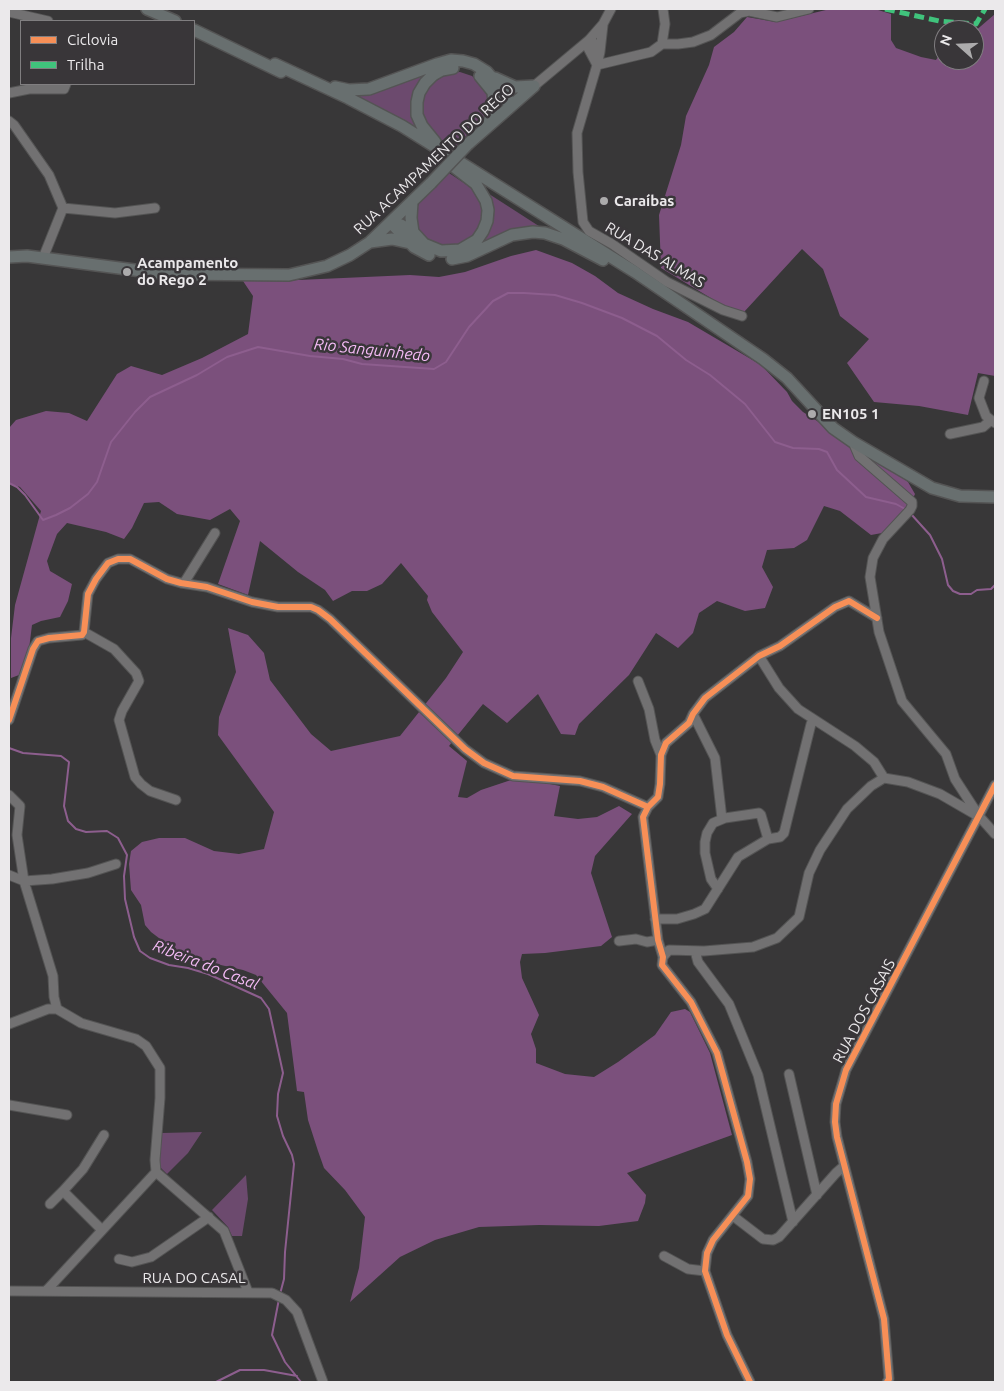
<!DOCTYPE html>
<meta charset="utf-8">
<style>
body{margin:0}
#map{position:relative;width:1004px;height:1391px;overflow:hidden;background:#383738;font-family:Ubuntu,sans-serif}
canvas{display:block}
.frame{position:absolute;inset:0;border:10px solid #ebe9eb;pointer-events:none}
.legend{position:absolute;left:20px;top:20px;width:175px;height:65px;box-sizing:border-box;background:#393639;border:1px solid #807e80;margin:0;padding:6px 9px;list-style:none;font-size:15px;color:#ebe9eb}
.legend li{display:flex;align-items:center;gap:10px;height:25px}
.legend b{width:25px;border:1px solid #807e80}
.north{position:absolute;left:934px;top:20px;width:50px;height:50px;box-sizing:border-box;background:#393639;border:1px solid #807e80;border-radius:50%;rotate:290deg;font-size:14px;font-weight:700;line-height:20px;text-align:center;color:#ebe9eb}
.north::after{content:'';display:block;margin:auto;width:18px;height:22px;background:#acabac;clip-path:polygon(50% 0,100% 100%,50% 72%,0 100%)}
</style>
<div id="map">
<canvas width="1004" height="1391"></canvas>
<div class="frame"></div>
<ul class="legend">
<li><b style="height:6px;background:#f78f57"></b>Ciclovia</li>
<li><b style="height:6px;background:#40c37c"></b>Trilha</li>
</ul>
<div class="north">N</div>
</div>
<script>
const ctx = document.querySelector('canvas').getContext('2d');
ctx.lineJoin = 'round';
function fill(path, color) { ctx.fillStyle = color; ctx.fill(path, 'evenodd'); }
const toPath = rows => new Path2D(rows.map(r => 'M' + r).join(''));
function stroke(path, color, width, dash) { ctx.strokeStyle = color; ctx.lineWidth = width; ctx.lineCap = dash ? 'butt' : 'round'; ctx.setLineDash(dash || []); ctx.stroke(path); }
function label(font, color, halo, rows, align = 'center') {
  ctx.font = font + ' Ubuntu,sans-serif'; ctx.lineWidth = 5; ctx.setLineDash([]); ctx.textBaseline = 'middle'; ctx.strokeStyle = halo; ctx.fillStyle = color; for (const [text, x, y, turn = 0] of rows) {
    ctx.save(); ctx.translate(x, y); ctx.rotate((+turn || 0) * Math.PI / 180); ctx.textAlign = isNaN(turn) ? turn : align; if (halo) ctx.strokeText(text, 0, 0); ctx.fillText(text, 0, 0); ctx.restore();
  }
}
fill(toPath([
 [434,70,412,115,417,129,355,95],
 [460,72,472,76,481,84,488,94,488,106,484,118,454,148,434,135,422,117,421,106,424,96,429,86,439,79,448,73],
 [449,173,470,187,477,195,481,205,482,215,480,226,474,235,465,243,455,248,432,246,416,228,417,209,419,203],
 [486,192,545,230,476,249,485,236],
 [202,1132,188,1153,167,1174,161,1168,159,1163,162,1133],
 [246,1175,248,1199,242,1236,232,1236,228,1227,212,1210]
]), '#6c4a6e');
fill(toPath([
 [830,9,875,9,891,14,891,40,896,48,921,57,936,60,944,48,944,60,974,60,974,32,995,14,995,376,978,373,968,415,919,406,874,402,847,363,869,339,840,316,823,269,802,249,744,312,724,306,661,268,659,215,681,145,686,116,709,65,714,47,734,32,747,17,776,22],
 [536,250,572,263,595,276,618,293,653,309,688,322,761,365,787,392,792,401,803,412,894,470,908,482,915,494,910,505,894,522,882,533,871,535,840,511,824,506,807,540,794,548,767,550,762,567,773,587,765,608,745,611,717,601,699,613,693,633,678,648,656,633,629,675,579,724,575,735,561,734,538,694,507,723,483,704,449,746,467,761,458,797,467,798,481,790,511,780,540,782,560,786,554,816,578,819,597,817,619,806,632,814,595,856,591,873,612,937,601,946,545,953,522,954,520,962,522,978,539,1015,531,1034,536,1049,536,1063,565,1074,594,1077,618,1062,655,1035,671,1012,685,1009,690,1012,710,1053,732,1135,627,1173,646,1195,645,1203,638,1221,599,1226,539,1225,479,1227,435,1240,400,1257,350,1302,359,1268,365,1217,345,1190,324,1168,318,1151,308,1120,304,1092,297,1091,287,1013,256,975,243,970,203,961,172,948,151,932,145,925,141,905,131,890,129,864,131,851,142,842,159,838,185,838,214,851,239,854,264,849,274,812,218,735,219,717,236,672,228,628,248,635,264,653,270,680,311,734,331,751,400,736,446,678,463,652,432,612,427,600,428,596,401,563,382,584,367,591,352,591,333,601,325,590,298,572,260,541,248,595,218,584,240,521,230,509,210,520,177,514,159,502,144,503,132,528,124,539,106,532,67,523,57,534,47,561,50,571,72,584,68,601,60,617,41,621,32,625,29,649,19,675,11,678,11,638,15,605,41,511,20,487,9,483,9,428,16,420,46,411,69,413,87,421,117,374,131,366,162,375,202,358,248,334,253,296,243,281,276,281,410,275,439,277,465,272,511,256]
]), '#7b507c');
stroke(toPath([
 [9,483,17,487,25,495,43,520,56,515,70,508,88,494,97,482,111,442,135,412,150,397,197,375,227,357,258,347,310,356,343,359,362,364,434,369,446,362,469,327,493,301,508,293,524,293,555,295,582,303,622,318,657,336,686,360,710,375,745,404,775,442,793,448,819,449,827,452,837,470,866,497,896,504,905,509],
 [911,514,930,535,942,559,948,585,953,591,960,594,971,594,977,590,991,589,995,585],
 [9,748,23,753,61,756,69,762,64,806,68,821,76,829,86,832,107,831,118,838,127,855,124,876,125,899,134,937,140,951,150,958,169,965,188,968,208,974,261,998,269,1009,283,1073,278,1094,277,1116,283,1136,292,1155,294,1164,285,1252,284,1279,280,1294],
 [279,1299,272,1335,285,1362,301,1382],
 [216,1382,240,1370,264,1370,297,1376]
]), '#8d5e8e', 2);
const minor = toPath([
 [9,12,48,21],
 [589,40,594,43,600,52,597,65],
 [589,40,588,48,597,65],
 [662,44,665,24,663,9],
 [600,52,603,25],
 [534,86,589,40,603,24,611,9],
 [9,93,29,89,64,89,66,84],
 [9,121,14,125,49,175,63,208,43,258],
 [63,208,115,213,155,208],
 [742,316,723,310,667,282,612,244,589,231,583,222,578,172,577,133,597,65,651,52,662,44,678,44,693,42,711,35,740,13,749,11,777,17,809,9],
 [984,381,979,398,986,416,995,423],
 [950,434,983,427,991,420],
 [853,442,859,456,912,502,912,506,910,510,883,539,873,558,870,577,879,632,902,701,946,754,955,779,979,816,995,834],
 [184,583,215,533],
 [84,632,114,649,136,673,139,681,122,711,119,720,135,777,141,784,150,791,176,800],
 [759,656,779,688,798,709,855,746,874,762,884,778],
 [638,681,649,709,655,740,661,755],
 [693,714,715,758,722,819],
 [9,720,33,649,38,641,49,638,82,635,84,632,88,594,96,579,108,563,118,559,130,559,167,579,181,583,207,587,252,602,278,607,311,607,318,610,330,619,465,749,484,763,513,776,580,781,603,787,648,807],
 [9,795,20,806,17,835,24,881,53,976,54,997,57,1009],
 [9,875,24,881,52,879,88,873,116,864],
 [718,889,711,879,705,853,705,842,707,833,713,823,725,818,759,813,761,815,768,839],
 [655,919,677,919,694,914,705,909,738,857,768,839,780,837,784,833,811,724,814,720],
 [619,941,636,939,647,942,658,940],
 [695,951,698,962,729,1004,758,1075,793,1222],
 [663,957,669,950,704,951,753,947,777,938,799,917,809,873,820,850,847,809,871,786,884,778,908,782,940,794,978,816],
 [9,1024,48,1009,57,1009,81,1023,136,1039,146,1046,160,1068,160,1098,155,1160,156,1172,224,1231,248,1292],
 [789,1074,817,1195],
 [9,1105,67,1115],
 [50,1204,63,1191],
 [733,1216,763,1239,773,1240,779,1237,836,1173,844,1166],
 [102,1230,63,1191,83,1169,104,1135],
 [664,1256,688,1269,705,1271],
 [119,1259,132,1262,151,1257,209,1217],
 [9,1291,272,1293,286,1300,297,1312,323,1382],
 [46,1291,156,1172],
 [750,1382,727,1335,705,1271,707,1253,713,1240,748,1196,750,1179,747,1162,717,1053,691,1002,662,965,663,957,658,940,643,817,648,807,658,797,660,784,661,755,666,743,689,723,693,714,705,698,759,656,780,646,835,607,849,601,877,618],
 [887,1382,889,1379,884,1319,837,1137,835,1122,836,1104,846,1070,995,785]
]);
const major = toPath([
 [147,9,175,21],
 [194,30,281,72],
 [275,64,348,98,402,126,635,272,763,359,787,378,833,428,853,442,932,488,960,496,995,497],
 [480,76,493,92,508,102],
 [495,78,515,87,534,86],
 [335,87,349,90,369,89,437,64,451,60,463,61,474,64,487,72,504,92,511,105],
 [489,123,494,104,493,92],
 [435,142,422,126,417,115,417,102,419,93,425,83,433,75,442,70,453,68],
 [468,144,534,86],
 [412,202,411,218,413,232],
 [391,222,401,225,413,232,424,244,441,251,460,250,477,240,483,231,487,221,488,210,486,201,476,184,449,163],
 [394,226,414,247,429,255],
 [370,242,392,239,410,243],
 [9,257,27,256,165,274,289,275,327,266,350,255,370,242,431,183],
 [452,259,467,256,512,235,533,232,545,233,563,239,603,260]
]);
stroke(minor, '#545454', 11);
stroke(major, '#545454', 14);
stroke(minor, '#727172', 9);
stroke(major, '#686f6f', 11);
const majorBridge = toPath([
 [431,183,468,144]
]);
stroke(majorBridge, '#545454', 14, []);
stroke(majorBridge, '#686f6f', 11);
stroke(toPath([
 [885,9,939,21,976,24,985,9]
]), '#40c37c', 5, [10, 5]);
stroke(toPath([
 [9,720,33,649,38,641,49,638,82,635,84,632,88,594,96,579,108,563,118,559,130,559,167,579,181,583,207,587,252,602,278,607,311,607,318,610,330,619,465,749,484,763,513,776,580,781,603,787,648,807],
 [750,1382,727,1335,705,1271,707,1253,713,1240,748,1196,750,1179,747,1162,717,1053,691,1002,662,965,663,957,658,940,643,817,648,807,658,797,660,784,661,755,666,743,689,723,693,714,705,698,759,656,780,646,835,607,849,601,877,618],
 [887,1382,889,1379,884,1319,837,1137,835,1122,836,1104,846,1070,995,785]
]), '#f78f57', 6);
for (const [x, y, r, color] of [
 [604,201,5,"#acabac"],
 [127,272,5,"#acabac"],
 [812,414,5,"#acabac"]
]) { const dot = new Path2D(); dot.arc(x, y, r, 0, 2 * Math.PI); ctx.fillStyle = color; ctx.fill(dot); stroke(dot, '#393639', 2); }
label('15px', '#ebe9eb', '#393639', [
 ["RUA ACAMPAMENTO DO REGO",434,159,-43],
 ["RUA DAS ALMAS",655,255,31],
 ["RUA DOS CASAIS",864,1011,-62],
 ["RUA DO CASAL",194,1278]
]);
label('bold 15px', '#ebe9eb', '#393639', [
 ["Caraíbas",614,201],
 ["Acampamento",137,263],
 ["do Rego 2",137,280],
 ["EN105 1",822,414]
], 'left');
label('italic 16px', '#f5bbf6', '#393639', [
 ["Rio Sanguinhedo",372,350,6],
 ["Ribeira do Casal",206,965,21]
]);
</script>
